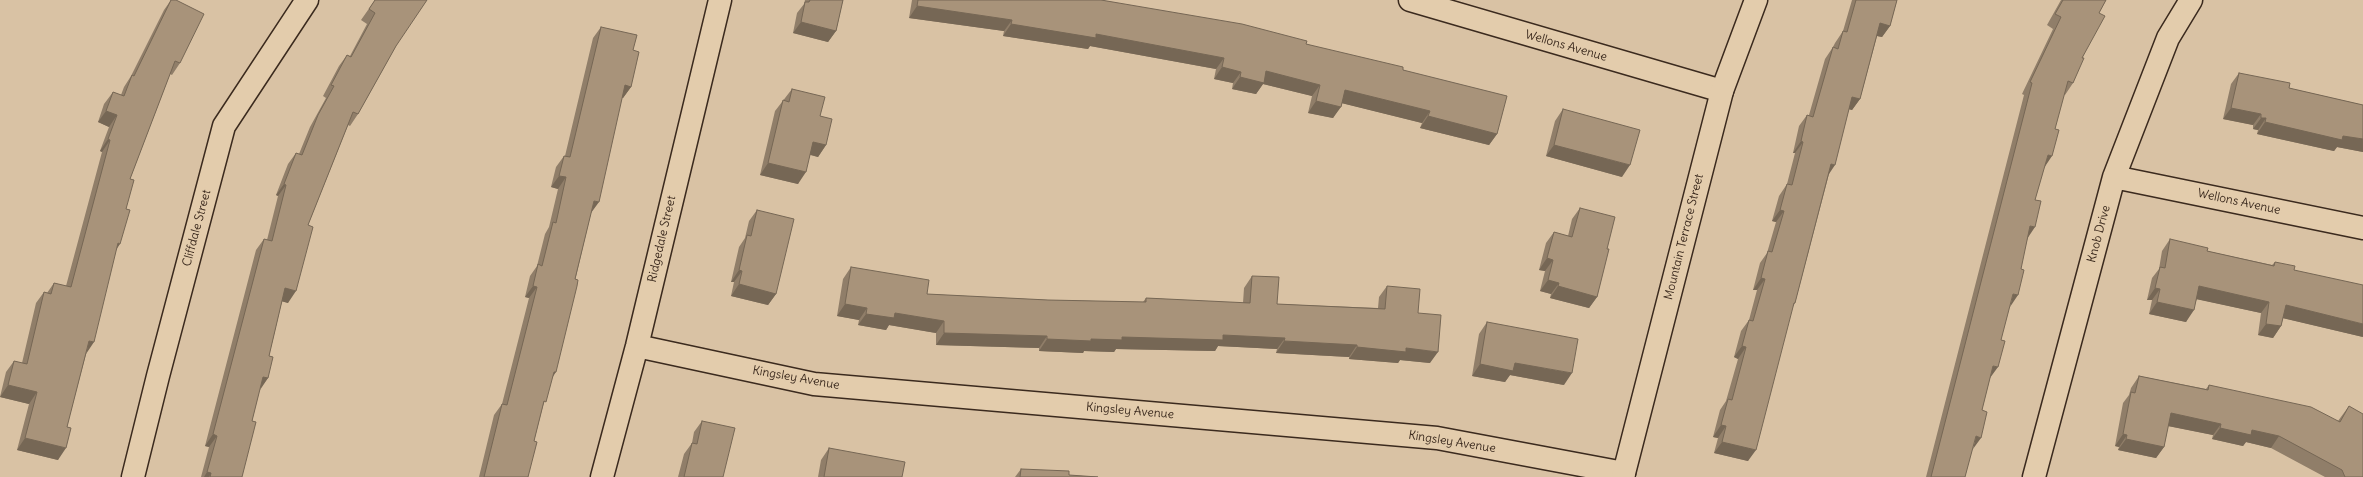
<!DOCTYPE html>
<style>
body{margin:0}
canvas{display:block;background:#d9c2a4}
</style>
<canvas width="2363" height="477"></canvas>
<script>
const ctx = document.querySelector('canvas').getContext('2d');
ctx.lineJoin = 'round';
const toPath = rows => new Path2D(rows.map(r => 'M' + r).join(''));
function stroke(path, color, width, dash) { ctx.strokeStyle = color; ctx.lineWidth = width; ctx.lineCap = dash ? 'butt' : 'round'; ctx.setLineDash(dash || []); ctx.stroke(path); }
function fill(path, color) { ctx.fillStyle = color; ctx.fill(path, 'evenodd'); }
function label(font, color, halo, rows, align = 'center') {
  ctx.font = font + ' Delius,sans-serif'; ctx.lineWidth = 4; ctx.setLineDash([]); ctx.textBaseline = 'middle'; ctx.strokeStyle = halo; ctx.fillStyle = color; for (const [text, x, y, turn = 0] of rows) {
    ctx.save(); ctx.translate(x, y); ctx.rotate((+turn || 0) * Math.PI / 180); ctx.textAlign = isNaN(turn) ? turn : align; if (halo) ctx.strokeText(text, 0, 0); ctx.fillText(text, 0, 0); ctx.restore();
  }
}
const street = toPath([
 [1410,0,1722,91],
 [2114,177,2363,228],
 [637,346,814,384,1437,438,1624,473],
 [133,477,158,376,224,126,307,0],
 [602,477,637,346,720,0],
 [2034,477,2114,177,2168,38,2191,0]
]);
const secondary = toPath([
 [1623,477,1722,91,1756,0]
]);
stroke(street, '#3b2a1e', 25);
stroke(secondary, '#3b2a1e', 25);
stroke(street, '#e3ccac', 22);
stroke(secondary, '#e3ccac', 22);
fill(toPath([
 [171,0,176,0,180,63,172,75,170,74,130,179,126,209,116,250,86,354,58,460,17,450,29,404,0,397,6,372,14,361,22,363,36,303,44,292,47,293,54,283,66,286,102,152,100,151,109,127,98,122,104,104,113,92,121,95,124,87,131,76,164,10],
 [375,0,396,46,358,114,350,126,348,125,308,225,288,303,282,301,269,356,268,378,260,388,252,421,242,477,201,477,209,447,205,446,256,250,264,239,267,240,278,196,276,195,288,164,296,153,299,154,310,127,326,98,323,96,339,66,347,55,350,56,367,24,361,20],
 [805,0,843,0,836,31,828,42,793,33,797,13,804,4],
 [912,0,1101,0,1306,44,1403,70,1497,134,1489,145,1420,128,1422,123,1342,103,1333,118,1308,113,1312,96,1263,84,1256,94,1232,89,1233,83,1214,79,1216,69,1090,46,1088,49,1003,36,1004,31,909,18],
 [1852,0,1897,0,1890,26,1882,37,1877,36,1860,99,1852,110,1849,109,1829,174,1795,303,1792,308,1748,461,1714,453,1718,438,1713,437,1720,410,1726,401,1738,359,1734,357,1741,331,1749,320,1757,290,1753,290,1760,263,1767,253,1776,222,1772,221,1779,196,1787,184,1795,153,1793,153,1799,126,1807,115,1809,115,1825,59,1833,47,1835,43,1843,31],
 [2061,0,2106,0,2099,13,2073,83,2065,95,2064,94,2035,200,2028,237,1990,378,1965,477,1926,477,2024,95,2022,94,2053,29,2047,25],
 [601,27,633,50,631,87,623,98,622,98,591,213,552,378,543,406,534,441,528,477,479,477,494,415,502,404,529,298,525,297,530,276,537,266,545,234,549,227,558,189,551,187,556,167,564,156,565,156,593,38],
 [2239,73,2289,88,2363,105,2363,152,2337,147,2334,151,2257,134,2258,130,2253,129,2253,125,2223,119,2231,84],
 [792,89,820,116,826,145,818,157,810,155,798,184,760,175,775,111],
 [1563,109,1622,177,1546,156,1555,121],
 [1580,208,1607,249,1597,297,1589,308,1550,298,1551,294,1540,291,1545,271,1539,270,1546,243,1554,232,1568,236,1572,219],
 [757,210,776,294,768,305,731,296,734,282,731,282,739,247,745,238,749,221],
 [2170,239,2207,251,2272,265,2275,262,2294,270,2363,337,2283,318,2281,326,2273,338,2258,335,2261,313,2197,299,2186,322,2149,314,2152,300,2147,300,2152,278,2159,269,2162,251],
 [851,267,927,294,1048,300,1143,302,1146,298,1243,303,1244,288,1252,276,1277,304,1378,308,1379,297,1387,286,1418,313,1430,363,1400,360,1398,363,1349,359,1349,357,1276,353,1277,349,1218,346,1215,351,1116,349,1114,352,1084,351,1083,353,1039,351,1039,348,936,345,936,333,889,325,886,330,858,325,859,320,837,316,843,279],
 [1487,322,1564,385,1510,375,1505,382,1472,376,1479,334],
 [2139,376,2206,389,2209,385,2338,421,2349,406,2363,477,2325,477,2271,448,2246,442,2243,446,2212,439,2213,435,2168,426,2164,447,2156,458,2118,450,2119,447,2115,446,2123,403,2129,395,2131,388],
 [702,421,723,477,678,477,684,454,692,443,694,432],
 [829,448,902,477,818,477,821,460],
 [1021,469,1069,475,1098,477,1015,477]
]), '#907e69');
fill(toPath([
 [917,6,1012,20,1004,31,909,18],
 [801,22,836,31,828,42,793,33],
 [1880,23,1890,26,1882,37,1872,35],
 [1011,24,1096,34,1224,58,1216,69,1090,46,1088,49,1003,36],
 [1222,67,1241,72,1233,83,1214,79],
 [1266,71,1320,85,1312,96,1263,84,1256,94,1232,89,1240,77],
 [625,85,631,87,623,98,617,97],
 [1345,90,1430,111,1422,123,1337,102],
 [1852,97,1860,99,1852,110,1844,108],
 [1316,101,1341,107,1333,118,1308,113],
 [2231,108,2261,114,2253,125,2223,119],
 [106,111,117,115,109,127,98,122],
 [1428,116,1497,134,1489,145,1420,128],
 [2261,118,2266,118,2258,130,2253,129],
 [2265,122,2363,139,2363,152,2337,147,2334,151,2257,134],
 [108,139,110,140,102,152,100,151],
 [1801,141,1803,142,1795,153,1793,153],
 [813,142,826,145,818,157,805,153],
 [1554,145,1630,165,1622,177,1546,156],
 [2048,155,2052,156,2044,168],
 [768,163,806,172,798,184,760,175],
 [1831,164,1835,165,1827,177],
 [559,176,566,177,558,189,551,187],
 [284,184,286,185,278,196,276,195],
 [594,201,599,202,591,213],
 [1780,210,1784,211,1776,222,1772,221],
 [2030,226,2035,227,2027,239],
 [118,243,120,244,112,256],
 [1547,258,1553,260,1545,271,1539,270],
 [739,270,742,271,734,282,731,282],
 [1761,278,1765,279,1757,290,1753,290],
 [1548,280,1559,283,1551,294,1540,291],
 [739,284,776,294,768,305,731,296],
 [533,286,537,287,529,298,525,297],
 [1558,286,1597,297,1589,308,1550,298],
 [2199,286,2269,302,2261,313,2191,298],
 [285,288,296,291,288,303,277,300],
 [2155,288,2160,289,2152,300,2147,300],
 [2013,294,2018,295,2010,307],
 [2157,302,2194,310,2186,322,2149,314],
 [845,304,867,308,859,320,837,316],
 [2286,305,2363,324,2363,337,2278,317],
 [895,313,944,321,936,333,889,325,886,330,858,325,866,314],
 [2266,324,2281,326,2273,338,2258,335],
 [944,333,1047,336,1039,348,936,345],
 [1223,335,1285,338,1277,349,1218,346,1215,351,1116,349,1114,352,1084,351,1083,353,1039,351,1047,339,1091,339,1122,337],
 [89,341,94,342,86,354],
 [1284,341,1357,345,1349,357,1276,353],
 [1742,346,1746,347,1738,359,1734,357],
 [1357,347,1406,348,1438,352,1430,363,1400,360,1398,363,1349,359],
 [1515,363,1572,373,1564,385,1510,375,1505,382,1472,376,1480,364],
 [1993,366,1998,367,1990,378],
 [554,372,556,372,548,384],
 [263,377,268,378,260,390],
 [8,385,37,392,29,404,0,397],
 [2171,413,2221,424,2213,435,2163,425],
 [1721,425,1726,426,1718,438,1713,437],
 [2220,428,2252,430,2279,436,2271,448,2246,442,2243,446,2212,439],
 [213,434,217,436,209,447,205,446],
 [2123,434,2127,435,2119,447,2115,446],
 [1976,436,1981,438,1973,449],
 [25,438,66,448,58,460,17,450],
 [2126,439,2164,447,2156,458,2118,450],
 [1722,442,1756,450,1748,461,1714,453],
 [207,472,211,473,209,477,204,477]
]), '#766755');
const building = toPath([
 [171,0,176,0,204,14,180,63,175,61,130,179,134,180,126,209,130,210,120,244,118,243,94,342,89,341,67,427,71,428,66,448,25,438,37,392,8,385,14,361,27,364,44,292,51,294,54,283,71,287,110,140,108,139,117,115,106,111,113,92,124,96,132,75,134,76,171,0],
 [375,0,427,0,396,46,358,114,353,112,308,225,313,227,296,291,285,288,269,356,273,357,268,378,263,377,252,421,256,422,242,477,210,477,211,473,207,472,217,436,213,434,264,239,272,241,286,185,284,184,296,153,302,155,318,115,334,86,331,85,347,55,351,57,375,13,369,9,375,0],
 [810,0,843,0,836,31,801,22,805,2,809,2,810,0],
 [918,0,1101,0,1242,24,1307,41,1306,44,1403,67,1403,70,1507,96,1497,134,1428,116,1430,111,1345,90,1341,107,1316,101,1320,85,1266,71,1264,83,1240,77,1241,72,1222,67,1224,58,1096,34,1096,38,1011,24,1012,20,917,6,918,0],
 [1856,0,1897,0,1890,26,1880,23,1860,99,1852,97,1835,165,1831,164,1795,303,1794,303,1756,450,1722,442,1726,426,1721,425,1728,399,1732,400,1746,347,1742,346,1749,320,1753,321,1765,279,1761,278,1768,251,1772,252,1784,211,1780,210,1787,184,1792,185,1803,142,1801,141,1807,115,1813,117,1833,47,1838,49,1843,31,1847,32,1856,0],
 [2063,0,2106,0,2099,13,2105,16,2082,58,2084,58,2073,83,2068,81,2055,129,2059,130,2052,156,2048,155,2035,200,2041,201,2035,227,2030,226,2021,269,2024,270,2018,295,2013,294,2001,340,2005,341,1998,367,1993,366,1982,410,1987,412,1981,438,1976,436,1965,477,1931,477,2032,83,2030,82,2061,17,2055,14,2063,0],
 [601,27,637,35,633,50,639,52,631,87,625,85,599,202,594,201,575,279,578,280,577,286,556,372,554,372,546,402,544,401,534,441,537,442,528,477,484,477,502,404,507,405,537,287,533,286,538,264,542,266,553,222,556,223,566,177,559,176,564,156,570,157,601,27],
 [2239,73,2290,83,2289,88,2363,105,2363,139,2343,136,2342,140,2265,122,2266,118,2261,118,2261,114,2231,108,2239,73],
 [792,89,825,97,820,116,832,119,826,145,813,142,806,172,768,163,783,100,789,102,792,89],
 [1563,109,1640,130,1630,165,1554,145,1563,109],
 [1580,208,1615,217,1607,249,1609,249,1597,297,1558,286,1559,283,1548,280,1553,260,1547,258,1554,232,1572,237,1580,208],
 [757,210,794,219,776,294,739,284,742,271,739,270,747,235,751,236,757,210],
 [2170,239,2208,248,2207,251,2274,266,2275,262,2295,266,2294,270,2363,285,2363,324,2286,305,2281,326,2266,324,2269,302,2199,286,2194,310,2157,302,2160,289,2155,288,2160,267,2165,268,2170,239],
 [851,267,929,280,927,294,1048,300,1146,302,1146,298,1250,303,1252,276,1279,277,1277,304,1385,309,1387,286,1420,289,1418,313,1441,315,1438,352,1406,348,1406,352,1357,347,1357,345,1284,341,1285,338,1223,335,1223,340,1122,337,1122,340,1091,339,1091,341,1047,339,1047,336,944,333,944,321,895,313,894,318,866,314,867,308,845,304,851,267],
 [1487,322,1578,339,1572,373,1515,363,1513,371,1480,364,1487,322],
 [2139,376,2208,390,2209,385,2311,407,2340,422,2349,406,2363,414,2363,477,2345,477,2342,470,2279,436,2252,430,2251,435,2220,428,2221,424,2171,413,2164,447,2126,439,2127,435,2123,434,2131,392,2135,393,2139,376],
 [702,421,735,428,723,477,684,477,692,443,697,444,702,421],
 [829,448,905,462,902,477,824,477,829,448],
 [1021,469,1069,471,1069,475,1098,477,1020,477,1021,469]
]);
fill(building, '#a8937a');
stroke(building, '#766755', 1);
label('12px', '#3b2a1e', '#e3ccac', [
 ["Wellons Avenue",1566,46,16],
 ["Wellons Avenue",2239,202,12],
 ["Cliffdale Street",197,228,-75],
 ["Knob Drive",2099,234,-75],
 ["Mountain Terrace Street",1684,237,-76],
 ["Ridgedale Street",662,239,-77],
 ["Kingsley Avenue",796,378,10],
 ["Kingsley Avenue",1130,411,5],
 ["Kingsley Avenue",1452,442,9]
]);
</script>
